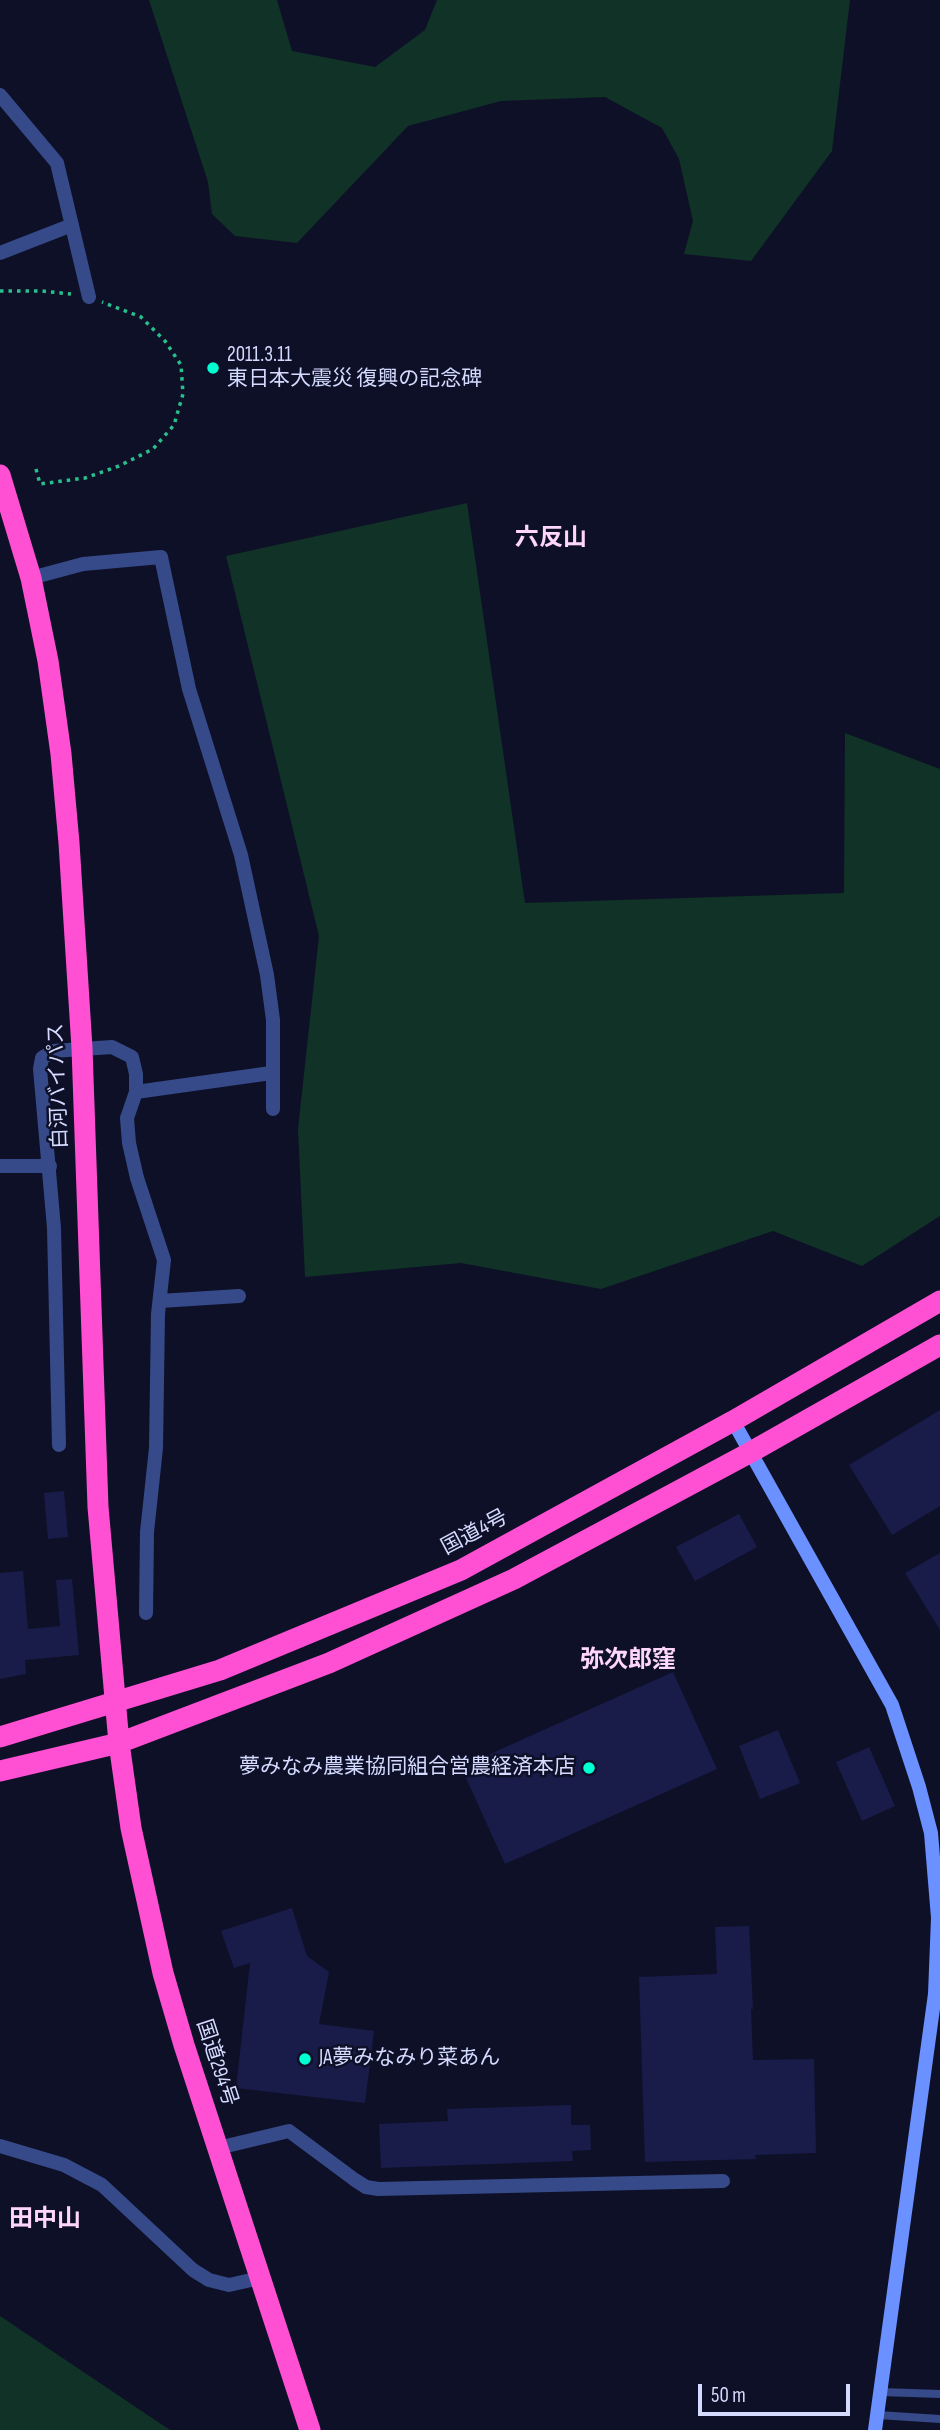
<!DOCTYPE html>
<meta charset="utf-8">
<style>
body{margin:0}
#map{position:relative;width:940px;height:2430px;overflow:hidden;background:#0e1027;font-family:"Sofia Sans Condensed",sans-serif}
canvas{display:block}
.scale{position:absolute;left:698px;top:2384px;width:152px;height:32px;box-sizing:border-box;border:4px solid #d4dbff;border-top:0;padding-left:9px;font-size:21px;line-height:24px;white-space:nowrap;color:#d4dbff;-webkit-text-stroke:5px #0e1027;paint-order:stroke}
</style>
<div id="map">
<canvas width="940" height="2430"></canvas>
<div class="scale">50 m</div>
</div>
<script>
const ctx = document.querySelector('canvas').getContext('2d');
ctx.lineJoin = 'round';
function fill(path, color) { ctx.fillStyle = color; ctx.fill(path, 'evenodd'); }
const toPath = rows => new Path2D(rows.map(r => 'M' + r).join(''));
function stroke(path, color, width, dash) { ctx.strokeStyle = color; ctx.lineWidth = width; ctx.lineCap = dash ? 'butt' : 'round'; ctx.setLineDash(dash || []); ctx.stroke(path); }
function label(font, color, halo, rows, align = 'center') {
  ctx.font = font + ' "Sofia Sans Condensed","Noto Sans JP",sans-serif'; ctx.lineWidth = 5; ctx.setLineDash([]); ctx.textBaseline = 'middle'; ctx.strokeStyle = halo; ctx.fillStyle = color; for (const [text, x, y, turn = 0] of rows) {
    ctx.save(); ctx.translate(x, y); ctx.rotate((+turn || 0) * Math.PI / 180); ctx.textAlign = isNaN(turn) ? turn : align; if (halo) ctx.strokeText(text, 0, 0); ctx.fillText(text, 0, 0); ctx.restore();
  }
}
fill(toPath([
 [149,0,277,0,292,51,375,67,425,30,437,0,850,0,832,151,751,261,684,254,693,221,679,159,662,128,605,97,501,101,408,126,297,243,235,236,212,214,208,182],
 [467,503,525,903,844,893,845,733,940,769,940,1216,862,1266,773,1231,601,1289,461,1263,305,1277,298,1129,319,936,226,556],
 [0,2316,170,2430,0,2430]
]), '#113227');
fill(toPath([
 [940,1410,940,1506,892,1535,849,1465],
 [64,1491,68,1537,48,1539,44,1493],
 [739,1514,757,1547,695,1581,676,1547],
 [940,1553,940,1630,905,1573],
 [23,1571,28,1629,60,1626,56,1580,72,1579,79,1655,25,1660,26,1674,0,1679,0,1573],
 [673,1672,717,1769,505,1864,461,1767],
 [778,1730,800,1783,760,1799,739,1746],
 [869,1747,895,1806,862,1821,836,1762],
 [292,1908,307,1956,329,1972,319,2024,374,2031,365,2103,236,2088,250,1963,234,1968,221,1931],
 [749,1926,753,2009,751,2009,753,2060,814,2059,816,2153,755,2155,756,2159,645,2162,639,1977,717,1974,715,1927],
 [571,2105,571,2125,590,2125,591,2150,572,2151,573,2161,381,2168,379,2124,448,2121,447,2109]
]), '#191c49');
stroke(toPath([
 [0,291,42,291,71,294],
 [36,469,40,484,85,478,119,466,153,449,174,425,183,394,181,365,165,341,141,317,102,302]
]), '#28bf8d', 3.5, [3.5, 5]);
stroke(toPath([
 [881,2392,940,2394],
 [878,2415,940,2419]
]), '#364a89', 8);
stroke(toPath([
 [0,95,57,163,89,297],
 [0,253,72,225],
 [31,578,83,564,161,557,189,689,241,855,267,975,273,1020,273,1109],
 [136,1092,271,1073],
 [0,1166,50,1166],
 [160,1301,239,1296],
 [59,1445,54,1228,40,1069,42,1058,53,1051,112,1047,132,1057,136,1074,136,1092,127,1118,129,1143,137,1178,164,1260,158,1314,156,1448,147,1532,146,1613],
 [0,2146,64,2165,102,2185,193,2270,209,2280,229,2285,260,2278],
 [218,2148,289,2131,355,2180,366,2187,378,2189,723,2181]
]), '#364a89', 14);
stroke(toPath([
 [733,1421,892,1705,919,1787,931,1833,938,1918,935,1994,875,2430]
]), '#6b90ff', 14);
stroke(toPath([
 [0,475,31,578,48,661,61,754,69,843,82,1048,98,1507,119,1743,131,1828,163,1973,184,2045,310,2430],
 [0,1737,220,1670,461,1570,733,1421,940,1301],
 [0,1771,119,1743,329,1663,514,1579,751,1452,940,1345]
]), '#ff4fd3', 21);
for (const [x, y, r, color] of [
 [213,368,7,"#00ffd3"],
 [589,1768,7,"#00ffd3"],
 [305,2059,7,"#00ffd3"]
]) { const dot = new Path2D(); dot.arc(x, y, r, 0, 2 * Math.PI); ctx.fillStyle = color; ctx.fill(dot); stroke(dot, '#0e1027', 2.5); }
label('21px', '#d4dbff', '#0e1027', [
 ["2011.3.11",227,356],
 ["東日本大震災 復興の記念碑",227,380],
 ["夢みなみ農業協同組合営農経済本店",575,1768,"right"],
 ["JA夢みなみり菜あん",319,2059]
], 'left');
label('21px', '#d4dbff', '#0e1027', [
 ["白河バイパス",59,1086,-92],
 ["国道4号",475,1533,-28],
 ["国道294号",216,2063,72]
]);
label('bold 24px', '#ffd6fb', '#0e1027', [
 ["六反山",551,539],
 ["弥次郎窪",628,1661],
 ["田中山",45,2220]
]);
</script>
